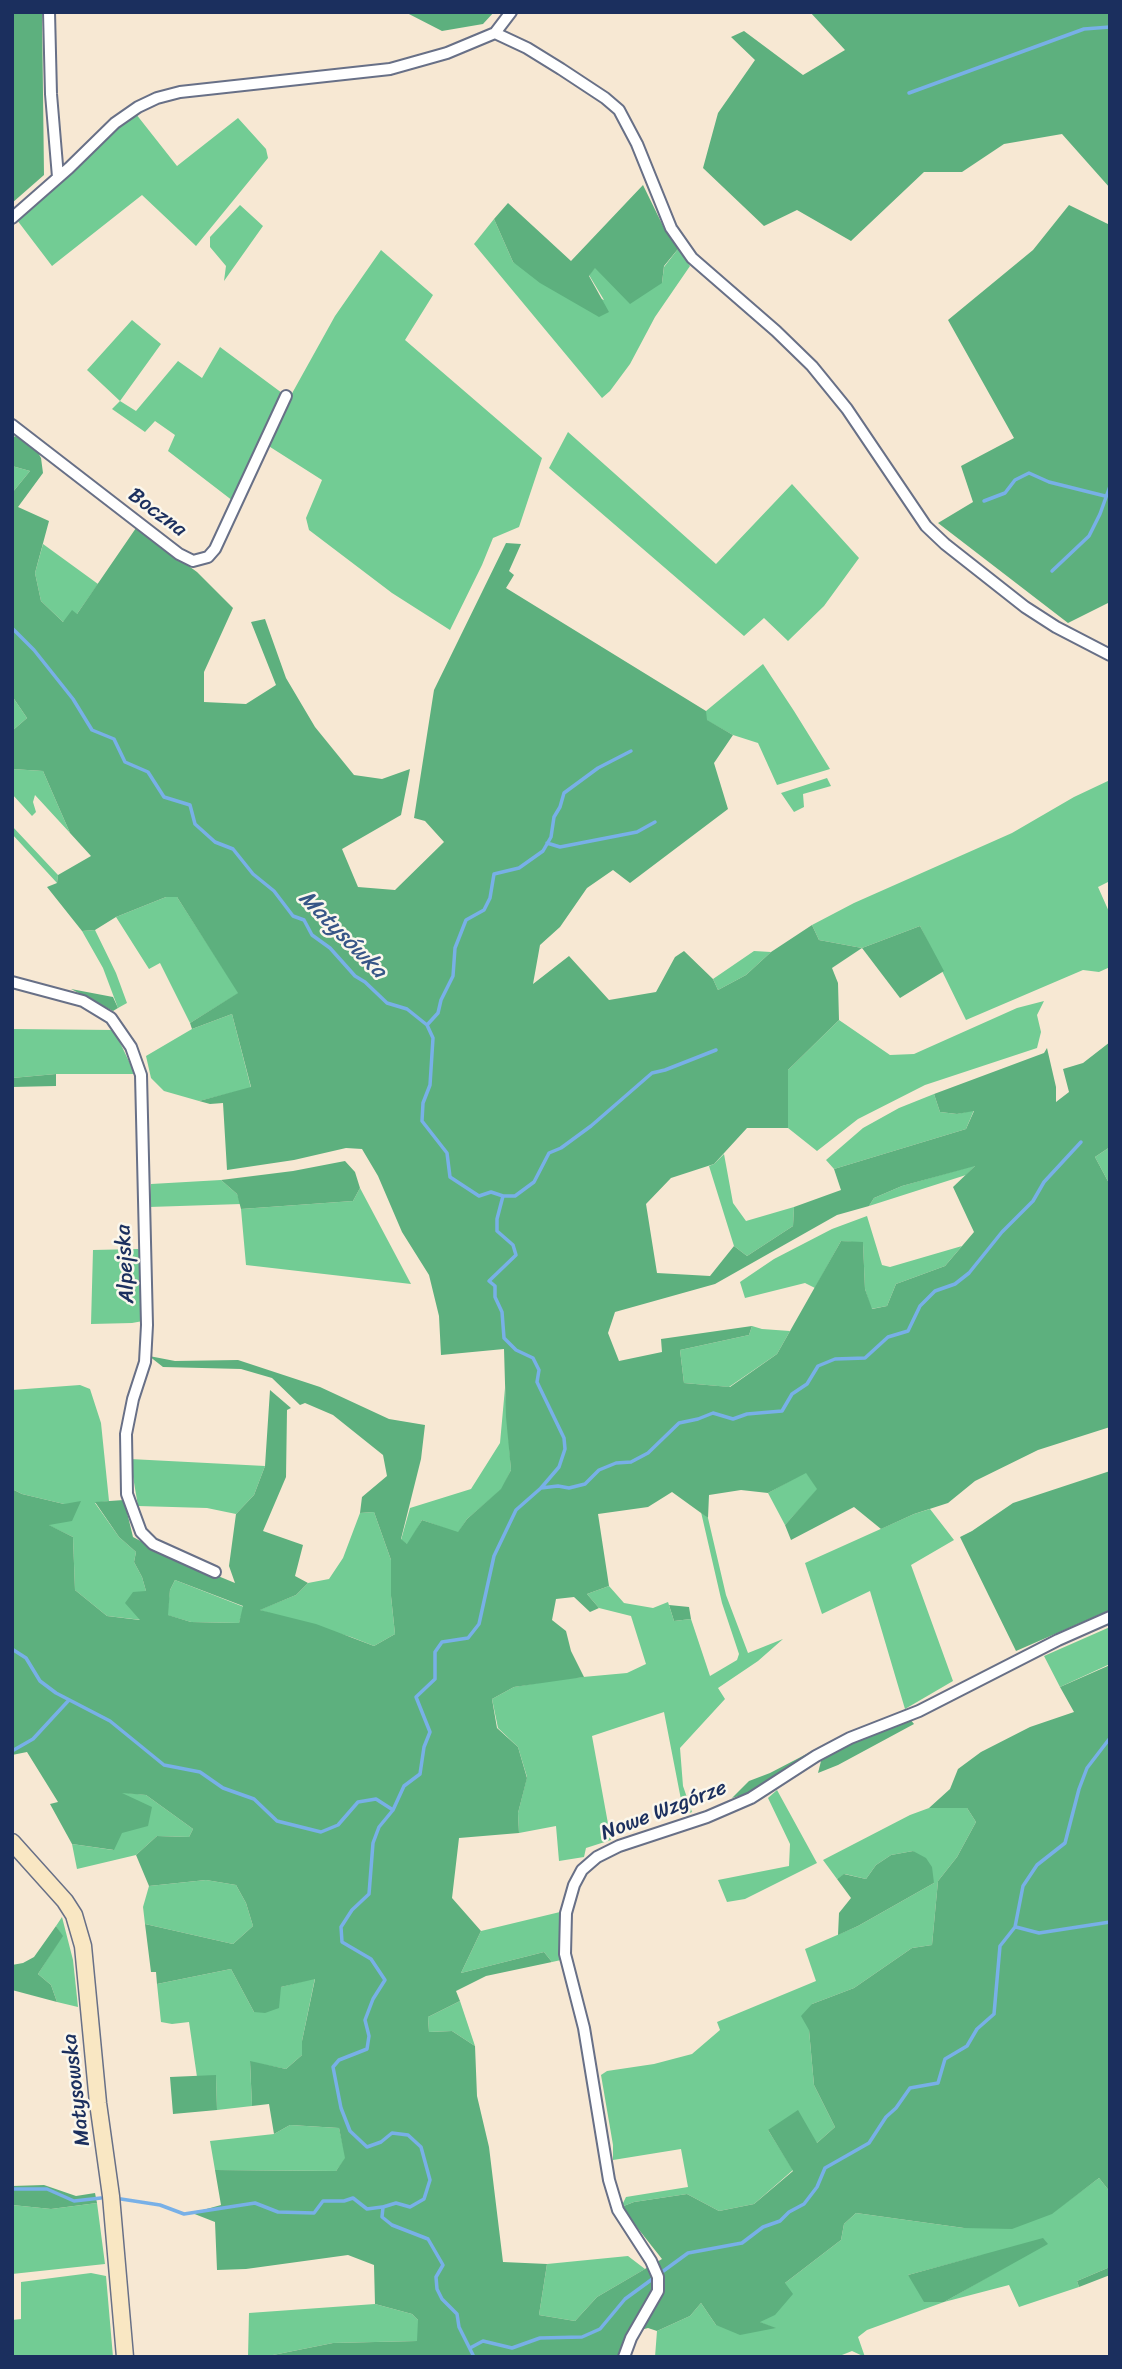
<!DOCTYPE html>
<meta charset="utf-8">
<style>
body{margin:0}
#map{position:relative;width:1122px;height:2369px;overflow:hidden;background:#f7e8d3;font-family:Sriracha,sans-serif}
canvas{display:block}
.frame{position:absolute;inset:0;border:14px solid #1b2f5e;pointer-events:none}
</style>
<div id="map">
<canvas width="1122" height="2369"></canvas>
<div class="frame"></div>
</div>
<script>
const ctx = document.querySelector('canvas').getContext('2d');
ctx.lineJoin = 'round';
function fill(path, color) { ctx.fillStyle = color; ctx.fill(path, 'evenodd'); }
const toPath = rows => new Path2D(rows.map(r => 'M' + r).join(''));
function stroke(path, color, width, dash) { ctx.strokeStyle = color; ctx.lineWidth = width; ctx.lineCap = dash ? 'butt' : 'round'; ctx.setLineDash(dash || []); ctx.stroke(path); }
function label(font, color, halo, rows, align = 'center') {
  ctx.font = font + ' Sriracha,sans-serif'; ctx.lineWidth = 5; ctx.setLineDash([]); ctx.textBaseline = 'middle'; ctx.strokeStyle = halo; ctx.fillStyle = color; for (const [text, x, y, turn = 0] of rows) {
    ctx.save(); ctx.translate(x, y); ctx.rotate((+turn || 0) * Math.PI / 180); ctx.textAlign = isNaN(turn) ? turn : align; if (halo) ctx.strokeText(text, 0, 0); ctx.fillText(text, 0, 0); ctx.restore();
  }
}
fill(toPath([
 [136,114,177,166,238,118,266,149,268,158,196,246,142,195,52,266,17,220,69,176,121,123],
 [240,205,263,226,224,281,226,266,210,247,210,237],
 [494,219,513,262,604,300,589,275,595,267,662,283,664,267,678,249,690,266,655,317,630,364,610,391,602,398,474,244],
 [381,250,433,295,405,340,542,458,519,527,493,538,482,565,450,630,392,593,309,530,306,518,322,480,267,445,290,397,335,316],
 [132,320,161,344,120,401,136,411,178,361,202,378,220,347,282,393,233,501,168,451,175,435,155,421,145,432,112,409,120,401,87,370],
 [568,432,716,564,792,484,859,558,824,606,788,641,764,618,744,636,549,468],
 [12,466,30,471,12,493],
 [43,544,98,584,77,614,63,622,41,601,35,573],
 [763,664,794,711,830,769,777,785,758,743,733,735,706,720,706,711],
 [12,696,27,718,12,731],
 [12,769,43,771,70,833,35,795,33,802,36,812,32,816,12,794],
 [827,778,831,786,803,794,804,807,794,812,781,793],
 [1110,780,1110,881,1098,887,1110,914,1110,967,1099,972,1083,970,966,1020,920,926,862,948,819,940,812,925,854,903,1012,833,1074,797],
 [12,826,58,875,57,883,12,834],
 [166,897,177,897,239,993,190,1023,160,963,149,969,116,917],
 [95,930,116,973,127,1003,118,1008,103,968,82,931],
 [754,951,771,952,746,975,718,990,713,979],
 [1044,1001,1037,1015,1041,1032,1037,1048,925,1085,858,1119,817,1151,788,1128,788,1070,839,1020,890,1055,914,1054,1017,1008],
 [232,1014,251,1088,199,1101,164,1091,151,1078,146,1056,192,1029],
 [12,1029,114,1030,135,1074,56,1074,12,1078],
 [934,1094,940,1112,957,1114,974,1110,966,1129,834,1169,826,1160,863,1128,899,1108],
 [1110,1147,1110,1185,1095,1157],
 [724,1154,733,1203,746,1221,794,1207,793,1226,747,1256,734,1246,709,1166,714,1164],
 [976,1165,966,1175,869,1206,874,1198,902,1186],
 [221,1180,237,1194,241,1204,149,1207,151,1184],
 [360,1188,411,1284,246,1265,241,1209,353,1201],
 [867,1216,882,1265,890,1267,962,1246,945,1266,896,1284,887,1306,871,1309,865,1289,863,1243,841,1241,815,1288,805,1283,745,1298,740,1282,774,1259,832,1229],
 [138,1249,140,1250,143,1321,132,1323,91,1324,93,1250],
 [752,1326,762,1329,790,1331,777,1354,729,1387,684,1383,680,1350,749,1335],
 [80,1385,90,1389,101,1423,109,1501,95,1503,119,1537,136,1552,134,1562,142,1577,146,1591,142,1620,107,1616,75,1590,73,1537,48,1525,64,1504,22,1494,12,1489,12,1390],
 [505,1388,511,1470,502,1489,467,1519,458,1533,422,1520,408,1545,401,1540,410,1508,471,1489,500,1443],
 [130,1459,265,1466,254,1495,236,1514,207,1508,138,1506],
 [806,1472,818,1489,785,1525,768,1493],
 [930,1509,954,1540,911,1565,953,1681,905,1709,870,1591,822,1614,805,1563,914,1514],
 [374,1512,391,1560,391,1596,395,1634,374,1646,351,1637,259,1610,296,1595,308,1583,329,1579,343,1558,360,1513],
 [701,1512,708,1518,726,1595,748,1653,783,1639,758,1661,718,1688,725,1699,680,1748,683,1786,692,1812,684,1815,664,1712,592,1736,611,1840,586,1848,584,1857,559,1861,556,1826,519,1833,518,1813,527,1777,518,1747,498,1728,492,1699,514,1687,561,1679,627,1673,646,1664,631,1616,599,1608,587,1594,609,1586,624,1603,653,1608,668,1602,674,1621,691,1619,710,1676,737,1660,739,1654,722,1603],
 [175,1580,244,1607,239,1623,191,1622,167,1615,170,1590],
 [1110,1627,1110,1664,1060,1687,1044,1656],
 [777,1790,817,1863,745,1899,727,1902,718,1880,789,1866,790,1844,768,1798],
 [120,1792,146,1795,193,1829,189,1837,157,1836,136,1855,77,1869,72,1844,113,1850],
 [929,1808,967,1808,976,1822,957,1857,938,1881,932,1945,912,1948,854,1988,812,2004,809,2030,814,2085,835,2127,817,2143,768,2130,793,2170,754,2204,719,2211,687,2194,634,2202,621,2207,626,2197,688,2187,681,2149,613,2160,613,2145,601,2075,607,2071,654,2064,692,2054,720,2030,717,2022,816,1981,805,1949,858,1926,934,1883,913,1851,891,1855,876,1865,866,1879,845,1874,837,1879,823,1860,910,1815],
 [206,1880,236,1885,246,1903,253,1926,233,1944,145,1924,143,1907,149,1886],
 [560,1912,561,1960,552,1962,544,1952,461,1973,481,1931],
 [62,1917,73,1960,78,2007,57,2002,51,1985,38,1974,62,1936,56,1926],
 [231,1969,254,2012,281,1987,315,1978,302,2041,302,2055,286,2069,250,2062,252,2106,217,2110,216,2076,197,2077,189,2022,172,2024,161,2022,157,1984],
 [460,2001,475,2046,452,2031,429,2032,428,2017],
 [290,2125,339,2128,346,2158,336,2171,215,2170,210,2141,274,2134],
 [1099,2178,1110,2192,1110,2267,1077,2281,1079,2287,1019,2307,1009,2285,944,2302,867,2330,858,2337,865,2357,852,2351,837,2357,655,2357,657,2331,690,2316,701,2303,716,2325,774,2328,759,2322,785,2283,841,2240,844,2224,856,2213,964,2228,1052,2213],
 [1047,2243,944,2302,908,2275,979,2256],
 [97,2203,105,2264,12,2274,12,2205,51,2209],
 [628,2256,645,2269,597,2297,575,2321,539,2315,547,2264],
 [91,2273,106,2276,113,2357,12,2357,12,2320,21,2319,21,2282],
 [375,2304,412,2314,418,2320,418,2341,333,2343,263,2357,248,2357,249,2313]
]), '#72cc94');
fill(toPath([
 [12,12,42,12,44,175,12,203],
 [405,12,494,12,483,24,442,31],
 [810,12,1110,12,1110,188,1062,134,1004,144,962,172,924,172,851,241,797,210,764,226,703,168,718,113,755,60,731,37,744,31,803,75,845,50],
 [643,185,664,228,678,249,664,266,662,283,630,304,595,268,589,276,609,312,599,317,540,283,513,262,494,219,508,203,571,261],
 [1069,205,1110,225,1110,602,1068,623,938,523,973,502,961,466,1014,438,948,320,1033,250],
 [15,436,36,449,41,458,43,473,18,507,49,521,35,573,41,601,63,622,72,610,77,614,136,528,197,572,233,608,204,672,204,702,246,704,276,685,251,622,265,619,286,678,315,727,354,775,382,779,410,769,401,815,342,849,358,887,395,890,444,842,425,821,414,818,434,690,506,543,521,544,509,571,514,575,506,588,706,711,707,720,733,735,714,763,728,809,630,883,613,870,587,888,560,927,540,945,533,984,569,956,609,1000,656,992,675,957,684,951,713,979,718,990,746,975,771,952,812,925,819,940,862,948,920,926,944,971,900,998,862,948,832,968,838,983,839,1020,788,1070,788,1128,747,1128,714,1164,671,1178,646,1204,657,1273,710,1276,734,1246,747,1256,793,1226,794,1207,841,1190,834,1169,966,1129,974,1111,957,1114,940,1112,934,1094,1044,1053,1047,1048,1056,1087,1056,1102,1069,1092,1063,1069,1083,1063,1110,1042,1110,1147,1095,1157,1110,1185,1110,1427,1038,1450,975,1481,948,1503,914,1514,881,1529,854,1507,791,1540,785,1525,817,1489,806,1473,768,1493,741,1490,709,1495,708,1518,672,1492,648,1507,598,1514,609,1586,587,1594,599,1608,590,1612,574,1597,556,1599,552,1620,566,1631,571,1651,584,1677,514,1687,492,1699,497,1728,518,1747,527,1778,518,1813,519,1833,459,1838,452,1898,481,1931,461,1973,544,1952,552,1962,486,1976,456,1991,460,2001,428,2017,429,2032,452,2031,475,2046,477,2096,489,2147,503,2262,547,2264,539,2315,575,2321,597,2297,662,2259,621,2207,634,2202,687,2194,719,2211,754,2204,793,2171,768,2130,798,2110,817,2143,835,2127,814,2085,809,2030,801,2016,812,2004,854,1988,912,1948,932,1945,938,1881,957,1857,976,1822,967,1808,929,1808,950,1789,958,1769,981,1752,1030,1727,1074,1712,1060,1687,1110,1665,1110,2192,1099,2178,1052,2214,1012,2229,964,2228,856,2213,844,2224,841,2240,785,2283,793,2294,775,2315,760,2322,776,2328,740,2335,716,2325,701,2303,690,2316,657,2331,648,2328,626,2334,618,2357,263,2357,333,2343,417,2341,418,2320,412,2314,375,2304,374,2265,348,2255,246,2269,217,2270,215,2222,192,2213,221,2205,215,2170,336,2171,345,2158,339,2128,290,2125,274,2134,269,2104,252,2106,250,2061,286,2069,302,2055,302,2041,315,1979,281,1987,279,2008,265,2013,254,2012,231,1969,157,1984,156,1972,151,1972,145,1924,233,1944,253,1926,246,1903,236,1885,206,1880,149,1886,136,1855,157,1836,189,1837,193,1829,146,1795,122,1793,152,1807,148,1826,122,1833,114,1850,72,1844,50,1804,58,1802,27,1752,12,1755,12,1489,22,1494,64,1504,81,1501,72,1521,49,1525,73,1537,75,1590,107,1616,140,1620,125,1603,133,1592,146,1591,142,1577,134,1562,136,1552,119,1537,95,1502,124,1500,133,1537,167,1555,235,1583,229,1566,236,1514,254,1495,265,1466,270,1390,291,1408,287,1410,286,1477,263,1531,303,1545,295,1576,308,1583,296,1595,260,1610,316,1624,374,1646,395,1634,391,1596,391,1560,374,1512,360,1513,362,1497,387,1476,383,1455,333,1415,305,1403,300,1405,272,1378,241,1369,163,1367,149,1356,175,1361,238,1360,320,1387,389,1419,425,1425,421,1459,401,1539,407,1544,422,1520,458,1532,467,1519,501,1489,511,1470,506,1417,504,1349,441,1355,439,1316,429,1275,402,1232,378,1176,362,1149,346,1148,294,1160,227,1170,223,1103,210,1104,199,1101,251,1087,232,1014,192,1029,190,1023,238,993,177,897,166,897,116,917,95,930,82,931,47,887,57,883,58,875,91,856,70,833,43,771,12,769,12,731,27,718,12,696,12,493,30,471,12,466,12,439],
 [975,1166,953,1187,974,1232,945,1266,896,1284,887,1306,872,1309,865,1289,863,1242,841,1241,777,1354,730,1387,684,1383,680,1350,749,1335,752,1326,661,1339,662,1352,619,1361,608,1333,615,1312,715,1284,837,1215,869,1206,874,1198,902,1186],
 [175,1580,243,1606,239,1623,191,1622,168,1615,170,1590],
 [71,989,113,997,118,1008,113,1011],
 [56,1074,56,1086,12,1087,12,1078],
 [345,1161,355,1172,360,1188,353,1201,241,1209,237,1194,221,1180,293,1171],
 [1110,1471,1110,1610,1016,1651,960,1537,972,1531,1013,1503],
 [669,1605,689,1607,691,1619,674,1621],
 [910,1719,914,1724,838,1765,818,1773,821,1761,846,1745],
 [820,1747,753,1792,732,1798,749,1781,770,1773],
 [913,1851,926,1858,932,1867,934,1883,858,1926,838,1935,839,1913,851,1898,837,1879,844,1874,866,1879,876,1865,891,1855],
 [56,1926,63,1936,38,1974,51,1985,57,2002,12,1990,12,1965,23,1963,34,1957],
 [216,2075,217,2110,173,2114,170,2077],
 [44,2185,76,2196,95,2193,97,2203,51,2209,12,2205,12,2186],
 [1043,2238,1048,2244,944,2302,924,2302,908,2275],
 [1110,2267,1110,2275,1079,2287,1077,2281]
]), '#5db07e');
stroke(toPath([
 [909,93,1084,29,1110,27],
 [984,501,1005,493,1015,480,1029,473,1049,482,1105,496],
 [1052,571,1089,536,1100,514,1110,486],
 [12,628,34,650,73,699,92,730,114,739,125,762,148,772,164,797,190,805,195,824,215,842,233,849,253,874,274,891,293,916,304,920,312,935,330,948,355,976,365,982,387,1003,407,1009,427,1025,433,1038,430,1085,423,1103,422,1121,447,1153,450,1177,479,1196,491,1192,503,1196,497,1219,497,1231,513,1245,516,1255,489,1281,495,1286,495,1297,502,1312,504,1338,516,1350,533,1358,539,1370,537,1382,564,1438,565,1449,559,1467,541,1488,516,1510,494,1556,479,1624,468,1638,442,1642,435,1652,435,1679,416,1697,430,1732,424,1747,420,1774,404,1786,393,1810,379,1827,373,1843,369,1894,352,1910,341,1927,342,1942,371,1959,385,1980,373,1999,365,2020,369,2036,367,2049,339,2060,333,2067,341,2108,350,2131,367,2147,381,2142,392,2133,408,2135,421,2147,430,2180,424,2199,410,2207,396,2203,383,2207,382,2217,392,2225,428,2239,443,2265,436,2277,437,2289,442,2299,457,2314,459,2327,474,2357],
 [547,843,560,847,637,832,655,822],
 [427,1025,438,1013,441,1000,453,976,455,948,466,920,484,910,490,898,494,874,519,868,543,851,551,837,554,817,560,807,564,793,598,768,631,751],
 [504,1196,515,1196,534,1182,549,1153,561,1148,591,1126,652,1073,665,1070,716,1050],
 [541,1488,558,1486,569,1488,585,1484,599,1470,616,1463,631,1462,648,1453,679,1423,698,1419,713,1413,733,1419,747,1414,782,1411,792,1394,807,1384,818,1366,835,1359,865,1358,888,1337,908,1331,920,1306,935,1291,955,1284,969,1273,1002,1232,1033,1201,1044,1182,1081,1142],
 [12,1649,26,1658,40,1681,56,1693,110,1721,164,1765,200,1772,223,1788,254,1799,277,1821,321,1832,338,1825,358,1802,376,1799,393,1810],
 [12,1751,33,1739,69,1700],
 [1016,1927,1039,1933,1110,1922],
 [12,2189,47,2189,74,2201,101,2198],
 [121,2199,160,2205,184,2214,255,2203,278,2212,314,2213,323,2201,344,2201,353,2198,367,2209,382,2207],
 [470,2348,483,2341,512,2348,540,2338,582,2337,600,2329,625,2299,688,2253,742,2243,763,2227,780,2221,789,2212,804,2204,817,2187,825,2168,869,2143,886,2117,896,2108,910,2088,938,2083,945,2059,967,2046,977,2029,994,2014,1000,1946,1015,1927,1023,1886,1037,1865,1065,1843,1079,1789,1087,1768,1110,1738]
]), '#78b0e7', 3.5);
const street = toPath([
 [49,12,51,94,58,177],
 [495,33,527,48,561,69,605,98,619,110,637,144,671,228,692,258,776,331,812,366,847,409,926,526,945,544,1025,607,1056,627,1110,655],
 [12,218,69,168,115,123,138,107,157,98,180,92,390,69,447,53,495,33,511,12],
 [12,425,179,554,193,561,208,557,215,549,286,396],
 [12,982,83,1001,111,1018,131,1047,141,1075,147,1325,145,1362,133,1399,126,1434,127,1494,141,1532,153,1544,215,1572],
 [624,2357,631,2338,658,2291,658,2277,651,2261,618,2210,609,2180,584,2028,565,1954,566,1913,574,1885,582,1870,597,1857,619,1846,707,1817,751,1798,816,1756,850,1738,919,1711,1058,1640,1110,1617]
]);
const secondary = toPath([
 [12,1842,65,1901,74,1915,83,1946,98,2103,111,2196,125,2357]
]);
stroke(street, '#687087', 14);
stroke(secondary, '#687087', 19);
stroke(street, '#fff', 10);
stroke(secondary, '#f9e7c3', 16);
label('21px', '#1b2f5e', '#fbf7ec', [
 ["Boczna",157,513,37],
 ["Alpejska",126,1264,-93],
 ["Nowe Wzgórze",664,1811,-21],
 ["Matysowska",77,2090,-97]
]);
label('italic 23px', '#375687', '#fbf7ec', [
 ["Matysówka",342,935,45]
]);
</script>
